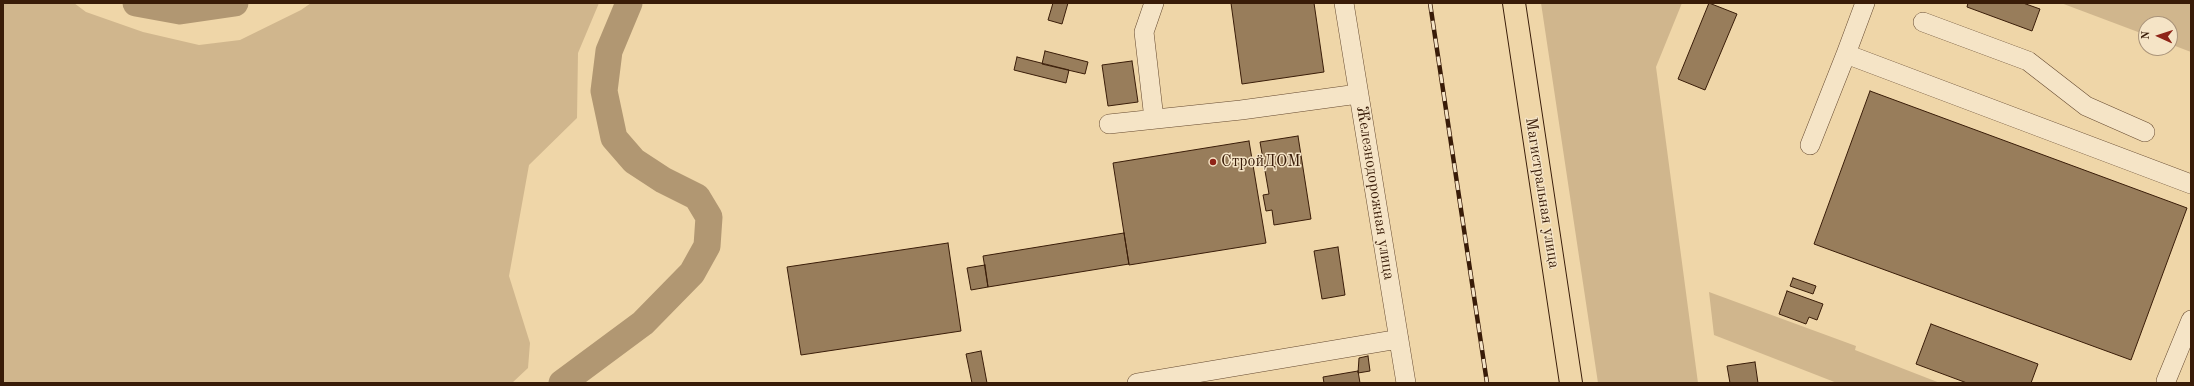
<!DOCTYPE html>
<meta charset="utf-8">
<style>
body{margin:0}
#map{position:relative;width:2194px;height:386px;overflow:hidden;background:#efd6a8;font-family:"Old Standard TT",serif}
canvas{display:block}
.frame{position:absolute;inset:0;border:4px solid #391c08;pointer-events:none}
.north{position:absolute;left:2138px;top:16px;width:40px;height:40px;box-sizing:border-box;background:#f5e4c6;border:1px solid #aa947a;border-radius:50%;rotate:273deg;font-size:11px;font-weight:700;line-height:16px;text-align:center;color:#391c08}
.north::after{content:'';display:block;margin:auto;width:14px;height:18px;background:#8f2418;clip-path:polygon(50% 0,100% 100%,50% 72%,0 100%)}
</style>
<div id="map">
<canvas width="2194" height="386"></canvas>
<div class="frame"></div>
<div class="north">N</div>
</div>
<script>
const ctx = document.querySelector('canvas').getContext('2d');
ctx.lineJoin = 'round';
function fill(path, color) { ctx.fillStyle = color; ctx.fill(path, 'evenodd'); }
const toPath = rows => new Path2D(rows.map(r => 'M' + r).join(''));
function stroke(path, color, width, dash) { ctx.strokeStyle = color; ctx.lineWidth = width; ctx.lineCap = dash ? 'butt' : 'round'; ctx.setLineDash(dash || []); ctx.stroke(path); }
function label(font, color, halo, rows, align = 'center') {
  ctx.font = font + ' "Old Standard TT",serif'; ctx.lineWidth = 3; ctx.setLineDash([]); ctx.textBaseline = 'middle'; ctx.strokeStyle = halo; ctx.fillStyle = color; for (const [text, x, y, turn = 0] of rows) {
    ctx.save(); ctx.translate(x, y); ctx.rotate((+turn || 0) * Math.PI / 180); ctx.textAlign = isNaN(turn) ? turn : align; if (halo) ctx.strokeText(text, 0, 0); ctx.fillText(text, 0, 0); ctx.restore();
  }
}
fill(toPath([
 [3,3,74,3,86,12,143,32,199,45,240,40,301,10,311,3,599,3,578,53,577,118,529,165,509,276,530,343,528,368,512,383,3,383],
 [1541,3,1682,3,1656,67,1698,383,1598,383],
 [2061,3,2191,3,2191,52,2170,44,2170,24,2146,24,2146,35],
 [1709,292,1856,346,1855,350,1940,383,1837,383,1714,335]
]), '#d0b68d');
stroke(toPath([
 [136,3,180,11,235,3],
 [562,383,643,323,692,273,707,246,709,217,697,197,663,180,634,161,614,138,604,91,609,51,629,3]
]), '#b19772', 27);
const building = toPath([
 [1053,3,1068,3,1062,24,1048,20,1053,3],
 [1231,3,1314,3,1324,72,1242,84,1231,3],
 [1709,3,1737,14,1705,90,1678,79,1709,3],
 [1968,3,2023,3,2040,9,2032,31,1967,7,1968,3],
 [1045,51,1088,62,1085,74,1042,64,1045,51],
 [1017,57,1069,70,1066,83,1014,70,1017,57],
 [1132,61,1138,102,1108,106,1102,65,1132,61],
 [1870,91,2187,208,2131,360,1814,244,1870,91],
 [1298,136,1311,219,1274,225,1272,210,1266,211,1263,195,1269,194,1260,142,1298,136],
 [1249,141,1266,243,1129,265,1113,163,1249,141],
 [1124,233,1129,264,988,287,983,256,1124,233],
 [948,243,961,331,801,355,787,267,948,243],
 [1338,247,1345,295,1322,299,1314,251,1338,247],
 [985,265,988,287,971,290,967,268,985,265],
 [1793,278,1816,286,1813,294,1790,286,1793,278],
 [1787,291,1823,304,1817,320,1809,317,1806,324,1779,314,1787,291],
 [1931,324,2038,364,2031,383,1967,383,1916,364,1931,324],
 [981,351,987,383,972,383,966,354,981,351],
 [1368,356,1370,371,1358,373,1359,358,1368,356],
 [1755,362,1758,383,1730,383,1727,366,1755,362],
 [1358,371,1360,383,1324,383,1323,377,1358,371]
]);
fill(building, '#987d5b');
stroke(building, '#391c08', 1);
const minor = toPath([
 [1154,3,1144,32,1154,119],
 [1344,3,1406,383],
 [1923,22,2028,61,2086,106,2145,132],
 [1846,54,1865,3],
 [1109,124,1241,110,1358,94],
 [1810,145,1846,54,2191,184],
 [2166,381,2191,320],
 [1137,383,1399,339]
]);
const major = toPath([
 [1514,3,1571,383]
]);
stroke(minor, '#664a30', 20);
stroke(major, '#391c08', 24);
stroke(minor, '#f5e4c6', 19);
stroke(major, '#efd6a8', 22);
const rail = toPath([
 [1430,3,1487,383]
]);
stroke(rail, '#391c08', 4.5);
stroke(rail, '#f5e4c6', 3, [9]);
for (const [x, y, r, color] of [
 [1213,162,4,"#8f2418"]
]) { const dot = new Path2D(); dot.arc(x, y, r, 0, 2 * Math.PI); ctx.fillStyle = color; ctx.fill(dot); stroke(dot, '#f5e4c6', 1.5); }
label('16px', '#391c08', '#f5e4c6', [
 ["СтройДОМ",1221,162]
], 'left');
label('16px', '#391c08', '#f5e4c6', [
 ["Железнодорожная улица",1375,193,81],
 ["Магистральная улица",1542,193,81]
]);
</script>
